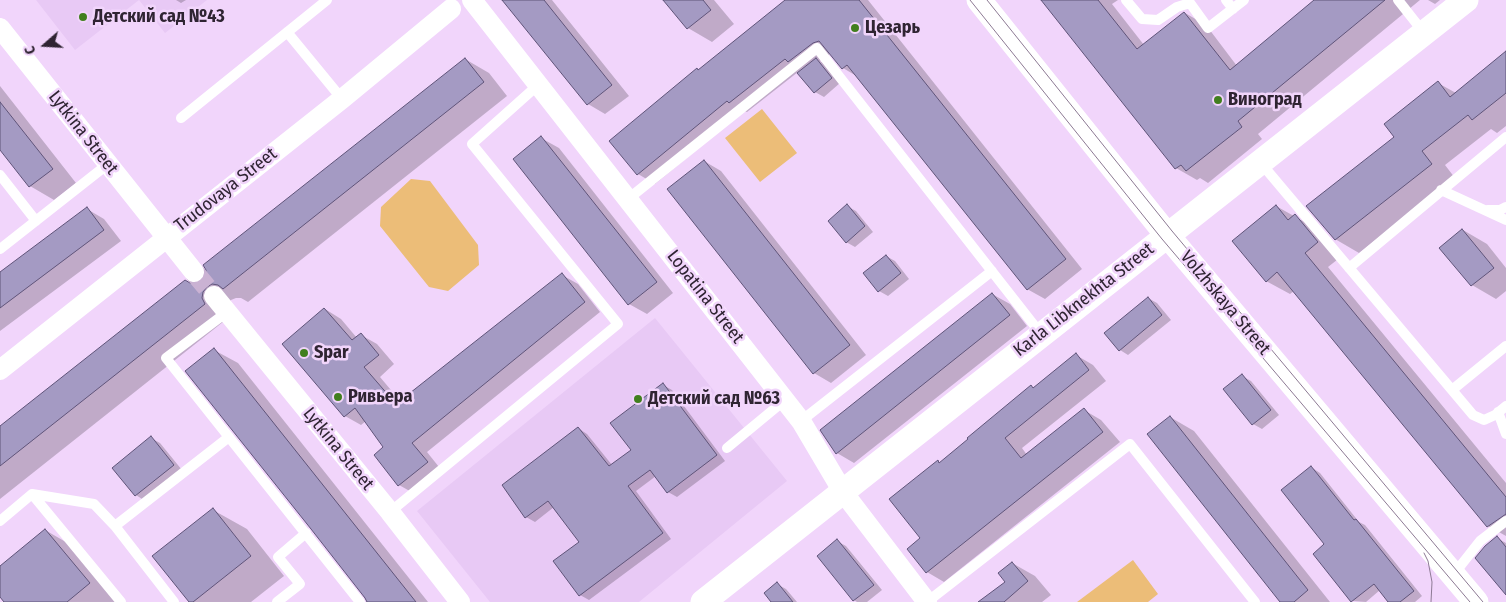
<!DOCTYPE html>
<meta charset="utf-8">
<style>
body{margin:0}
#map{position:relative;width:1506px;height:602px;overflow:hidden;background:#f1d5fb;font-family:"Fira Sans Condensed",sans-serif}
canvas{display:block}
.north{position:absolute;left:20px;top:20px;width:50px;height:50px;-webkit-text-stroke:4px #f1d5fb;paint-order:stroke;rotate:251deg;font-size:14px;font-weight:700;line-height:20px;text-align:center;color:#2f2432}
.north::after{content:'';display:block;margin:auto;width:18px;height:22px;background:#2f2432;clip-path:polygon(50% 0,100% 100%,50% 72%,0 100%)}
</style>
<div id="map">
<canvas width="1506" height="602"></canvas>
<div class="north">С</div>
</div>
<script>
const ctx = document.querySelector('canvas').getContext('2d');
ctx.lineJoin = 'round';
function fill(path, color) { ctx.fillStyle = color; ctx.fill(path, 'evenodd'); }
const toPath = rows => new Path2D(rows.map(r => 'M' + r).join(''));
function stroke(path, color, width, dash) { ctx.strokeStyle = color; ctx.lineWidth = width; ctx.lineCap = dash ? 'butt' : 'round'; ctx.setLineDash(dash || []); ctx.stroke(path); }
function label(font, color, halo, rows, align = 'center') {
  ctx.font = font + ' "Fira Sans Condensed",sans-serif'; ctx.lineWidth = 5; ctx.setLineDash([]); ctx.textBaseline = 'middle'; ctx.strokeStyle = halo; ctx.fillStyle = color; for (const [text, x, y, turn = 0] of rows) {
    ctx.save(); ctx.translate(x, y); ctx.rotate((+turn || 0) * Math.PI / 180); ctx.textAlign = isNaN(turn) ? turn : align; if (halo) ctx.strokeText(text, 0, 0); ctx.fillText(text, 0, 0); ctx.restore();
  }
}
fill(toPath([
 [36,0,207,0,165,33,139,0,75,50],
 [655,318,787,481,639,602,490,602,417,511]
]), '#e8c9f5');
fill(toPath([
 [762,109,797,153,760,182,725,138],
 [411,179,430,181,478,245,479,265,448,291,429,287,380,226,381,207],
 [1133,560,1158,594,1148,602,1077,602]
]), '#ecbd78');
fill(toPath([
 [176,0,186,0,181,3],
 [511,0,552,0,629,96,605,114,588,104],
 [665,0,714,0,734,24,712,42,688,28],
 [787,0,868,0,1082,269,1045,299,1027,289,858,77,843,68,831,53,820,61,825,64,840,83,824,97,815,92,798,72,747,112,744,111,655,184,638,174,697,69,699,71],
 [1043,0,1118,0,1112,4,1144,45,1185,13,1206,25,1237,66,1316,0,1420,0,1258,134,1262,139,1208,183,1200,178,1197,180,1176,168],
 [1428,0,1440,0,1435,4],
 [1506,53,1506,126,1497,133,1491,129,1445,165,1455,178,1359,253,1335,239,1396,138,1438,83,1456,93],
 [465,59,489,73,507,96,248,302,241,298,236,298,231,300,226,306,228,318,0,499,0,428,191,284,196,285,202,283],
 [0,86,76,183,54,200,30,186,0,148],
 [541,138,559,148,673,293,647,314,629,304],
 [704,161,721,171,866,355,831,383,814,373],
 [847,206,856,211,873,232,855,247,846,242],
 [1276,206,1319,230,1342,256,1328,267,1506,483,1506,536,1488,526,1294,291,1290,294,1266,281],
 [87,209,104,219,121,241,0,331,0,274],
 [1463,230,1487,244,1506,268,1506,291,1496,299,1472,285,1441,248],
 [886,256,895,261,909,279,888,296,879,291],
 [562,275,578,284,600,312,427,452,443,472,415,494,399,485,385,448,366,421,361,425,345,416,325,309,341,319,357,338,361,335,377,344,394,364,380,377,401,402],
 [992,294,1010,304,1027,326,854,463,837,453],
 [1148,298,1157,303,1171,320,1128,355,1120,350],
 [214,350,238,363,428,602,367,602],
 [1076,355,1093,365,1106,381,1022,448,1027,455,1084,410,1101,420,1120,442,944,582,927,572,922,538,938,462,940,463],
 [1242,376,1251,381,1279,415,1262,429,1253,424],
 [663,385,672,390,725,461,677,497,668,492,656,476,636,491,671,539,589,600,580,595,581,542,554,507,535,522,526,517,578,428,587,434,612,465,632,450],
 [1170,417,1194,431,1330,602,1281,602],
 [151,438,160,443,182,470,145,501,136,495],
 [1311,467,1320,473,1359,522,1365,525,1422,596,1415,602,1390,602,1380,590,1366,602,1352,601],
 [213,510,247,529,284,576,251,602,190,602],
 [45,530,78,549,122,602,6,602,0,595,0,567],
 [1497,538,1506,543,1506,593],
 [837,541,846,546,882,590,867,602,857,602,854,600,818,556],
 [1012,563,1035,576,1051,595,1042,602,980,602,1006,582],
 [777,584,786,589,797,602,772,602]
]), '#0003');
const building = toPath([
 [502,0,544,0,612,85,587,105,502,0],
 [663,0,703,0,711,10,687,29,663,0],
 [785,0,859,0,1066,259,1027,290,847,65,842,69,819,41,813,43,788,62,785,59,729,103,727,101,637,175,609,141,697,68,698,70,785,0],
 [1041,0,1098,0,1137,49,1184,12,1230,70,1314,0,1385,0,1238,121,1242,127,1186,171,1181,165,1175,169,1041,0],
 [1506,51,1506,93,1472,120,1468,115,1422,151,1432,164,1335,240,1306,206,1394,137,1384,124,1438,81,1450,97,1506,51],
 [465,58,484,82,223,289,218,285,212,284,207,287,203,292,202,298,205,304,0,466,0,426,185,280,190,283,196,284,201,282,205,276,206,270,203,265,465,58],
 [816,58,832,78,814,93,797,73,816,58],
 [0,102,53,169,29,187,0,150,0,102],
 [541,136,657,282,628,305,513,159,541,136],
 [704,160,850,345,813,374,667,189,704,160],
 [847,204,865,226,846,243,828,221,847,204],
 [1276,205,1288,220,1295,214,1318,242,1305,253,1506,497,1506,514,1487,527,1277,272,1266,282,1232,241,1276,205],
 [87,207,104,230,0,308,0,272,87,207],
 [1462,229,1494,268,1471,286,1439,248,1462,229],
 [886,255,901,273,878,292,863,273,886,255],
 [562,273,585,302,412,443,428,462,398,486,374,455,383,447,355,408,344,417,282,344,324,308,352,340,361,333,379,355,364,367,396,404,562,273],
 [992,293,1010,315,836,454,820,430,992,293],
 [1148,297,1162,315,1119,351,1104,333,1148,297],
 [214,348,416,602,367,602,365,598,311,529,185,371,214,348],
 [1076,353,1089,370,1005,438,1021,458,1084,408,1103,432,926,573,907,549,920,538,889,499,938,460,939,463,968,439,967,438,1031,385,1033,388,1076,353],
 [1242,374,1271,410,1252,425,1223,389,1242,374],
 [663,383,717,455,667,493,650,470,628,486,663,533,579,596,553,561,579,542,548,501,525,518,502,485,578,427,609,466,631,450,610,423,663,383],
 [1170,416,1308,590,1294,602,1280,602,1147,434,1170,416],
 [151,436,174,465,135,496,112,468,151,436],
 [1311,466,1354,520,1356,519,1414,591,1400,602,1388,602,1374,584,1351,602,1313,554,1324,544,1281,490,1311,466],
 [213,508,251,556,193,602,189,602,152,556,213,508],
 [45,529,90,583,67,602,4,602,0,597,0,566,45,529],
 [1497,536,1506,547,1506,595,1475,558,1485,546,1497,536],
 [837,539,874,585,853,601,817,556,837,539],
 [1012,562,1028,581,1004,602,978,602,1005,582,998,573,1012,562],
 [777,582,793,602,771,602,764,593,777,582]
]);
fill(building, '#a49ac3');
stroke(building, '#5f5479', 1);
stroke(toPath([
 [194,272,214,296]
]), '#cab2d3', 20, [20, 10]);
stroke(toPath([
 [1126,0,1142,19,1158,20,1177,7,1190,3,1208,28,1244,0],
 [1226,0,1233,9],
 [1398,0,1424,33],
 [287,32,342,99],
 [181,118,327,0],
 [1260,162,1473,415,1484,420,1495,415,1506,406],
 [0,175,36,221],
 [1441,190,1506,220],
 [628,199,817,48,1041,334],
 [1488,210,1500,210,1506,207],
 [0,249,108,164],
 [1349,268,1506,137],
 [227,312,166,358,360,602],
 [1452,390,1506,346],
 [1498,412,1506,434],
 [801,421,992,271],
 [727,448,785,400],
 [390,512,618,324,472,144,538,85],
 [0,521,32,494],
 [115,526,94,504,32,494,121,602],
 [1454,574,1480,541,1506,521],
 [174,602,115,526,229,437],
 [277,602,300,584,278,557,306,533],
 [927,602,1130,444,1255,602]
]), '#fff', 10);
stroke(toPath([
 [472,0,801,421,843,492,927,602],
 [0,28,194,272],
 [214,296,390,512,460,602],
 [0,370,342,99,451,9]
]), '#fff', 20);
stroke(toPath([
 [979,0,1167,235,1476,602],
 [703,602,1466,0]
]), '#fff', 25);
stroke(toPath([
 [970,0,1162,239,1470,602],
 [987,0,1172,231,1483,602],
 [1424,553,1428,561,1432,582,1431,602]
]), '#8d7a94', 1);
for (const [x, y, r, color] of [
 [83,17,5,"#417f1e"],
 [855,28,5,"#417f1e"],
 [1218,100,5,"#417f1e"],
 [304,353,5,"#417f1e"],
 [338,397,5,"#417f1e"],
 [638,399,5,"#417f1e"]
]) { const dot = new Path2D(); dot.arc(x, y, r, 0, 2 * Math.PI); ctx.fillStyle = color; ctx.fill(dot); stroke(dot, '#f1d5fb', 2); }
label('bold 18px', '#2f2432', '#f1d5fb', [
 ["Детский сад №43",93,17],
 ["Цезарь",865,28],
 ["Виноград",1228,100],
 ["Spar",314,353],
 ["Ривьера",348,397],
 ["Детский сад №63",648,399]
], 'left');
label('18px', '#2f2432', '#f1d5fb', [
 ["Lytkina Street",83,133,52],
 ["Trudovaya Street",226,190,-38],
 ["Lopatina Street",705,297,52],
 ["Karla Libknekhta Street",1084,300,-38],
 ["Volzhskaya Street",1225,303,50],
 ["Lytkina Street",338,449,51]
]);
</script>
